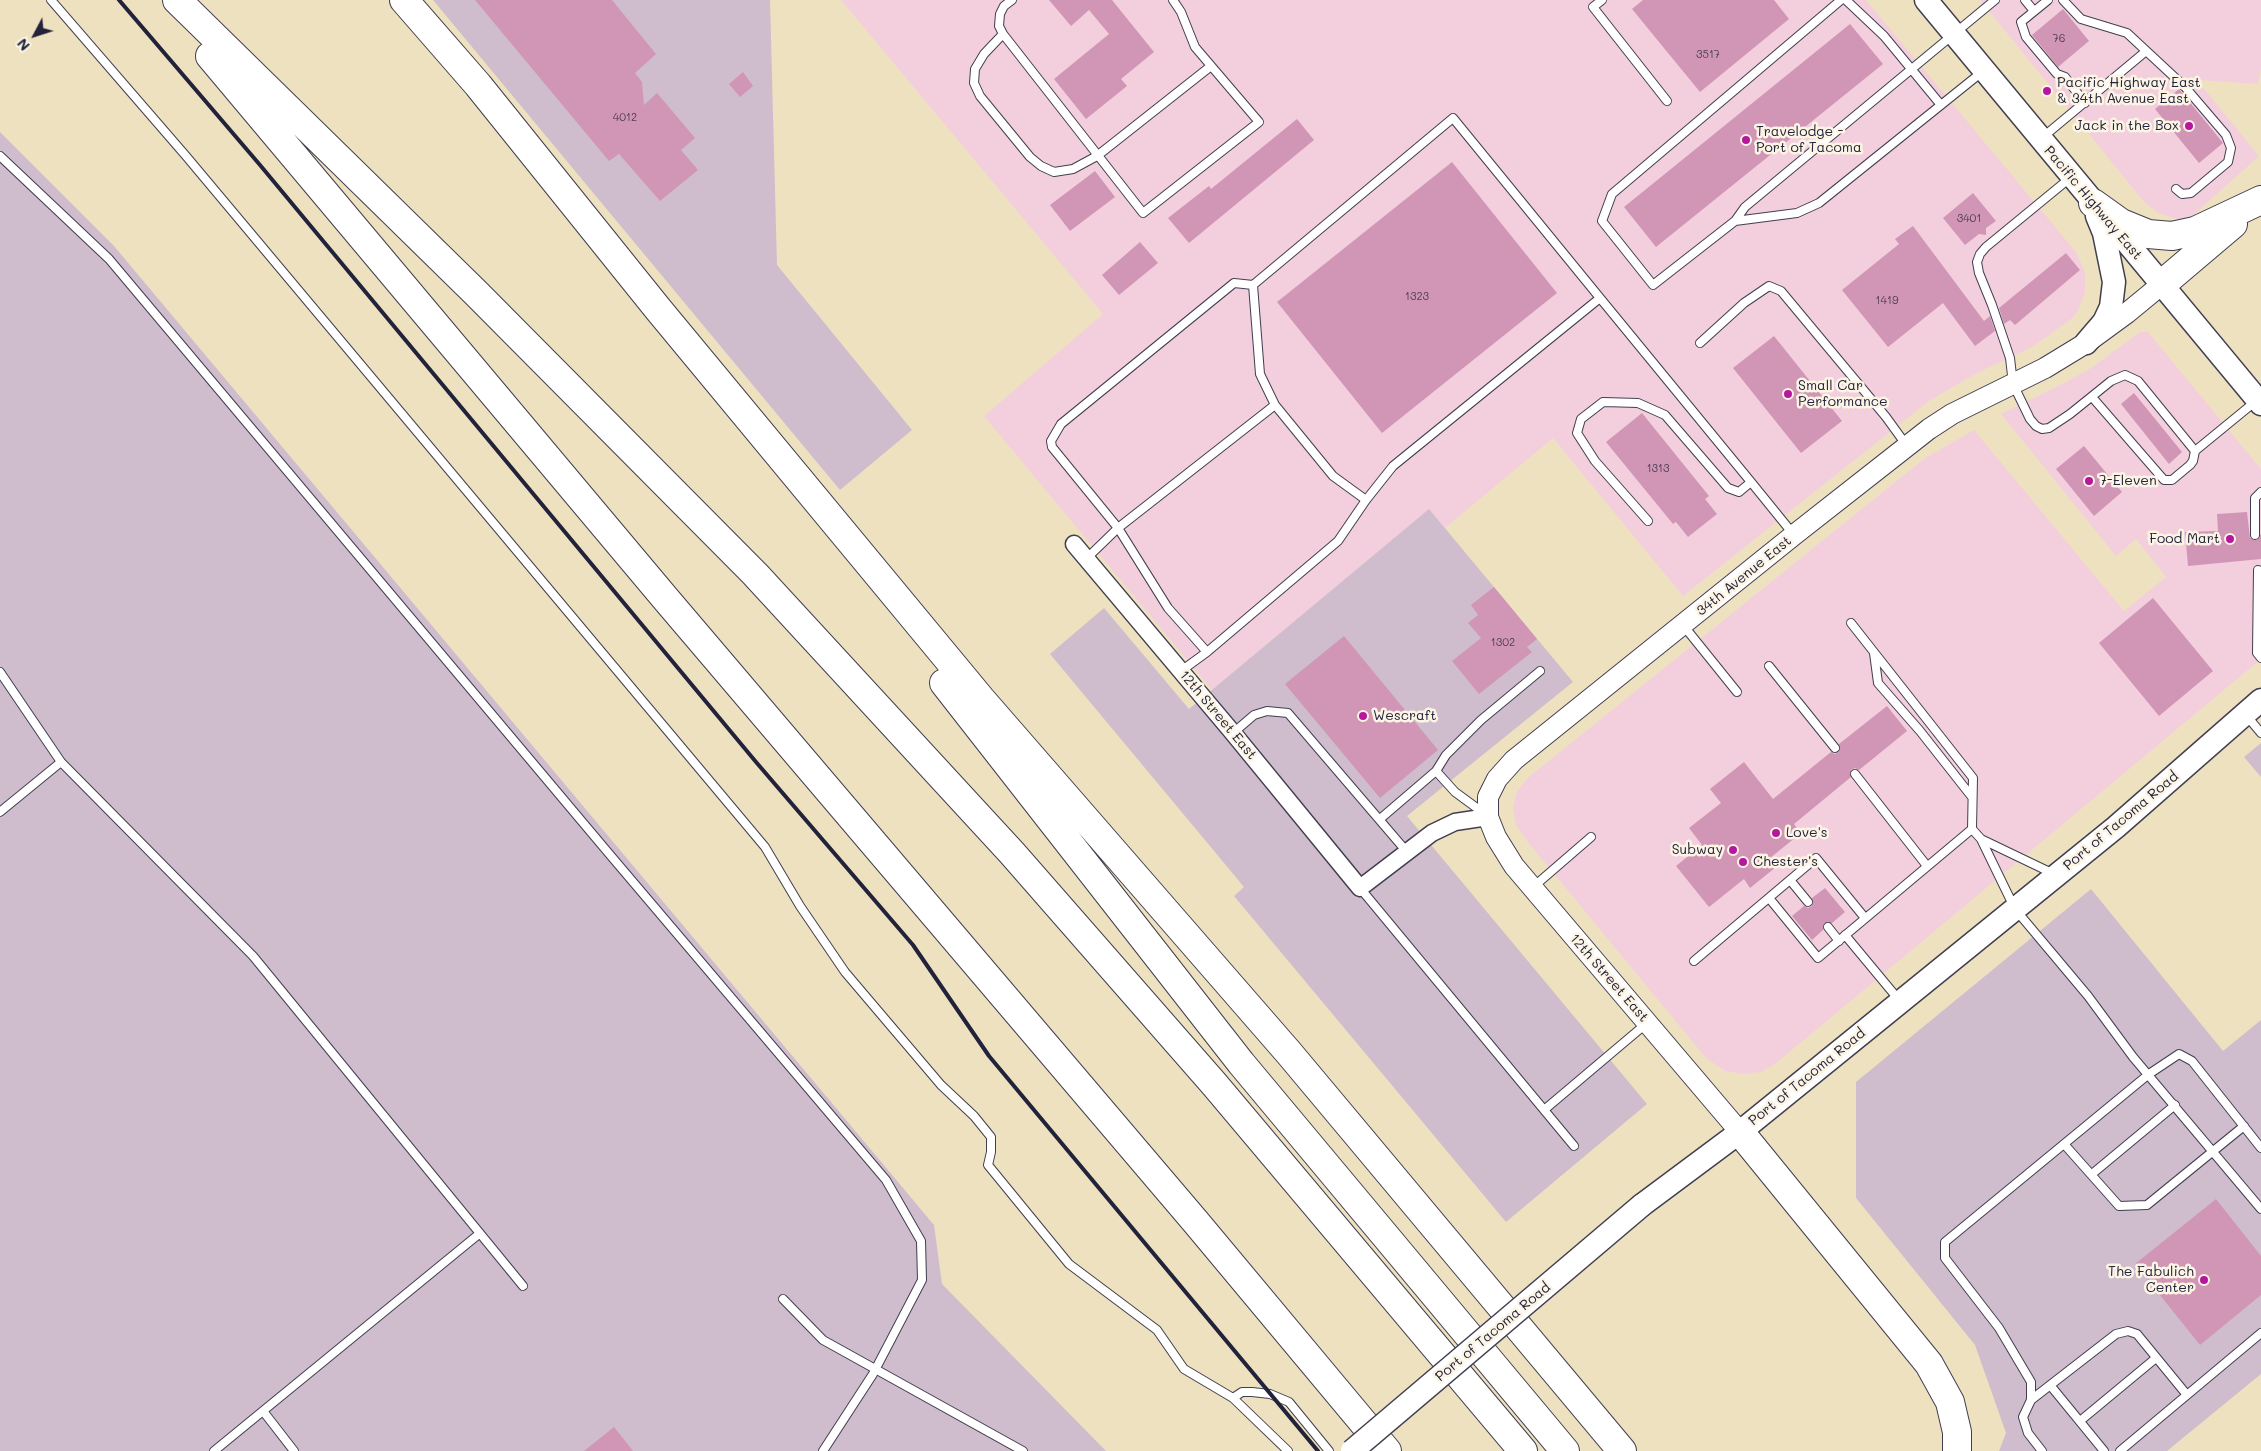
<!DOCTYPE html>
<style>
body{margin:0}
#map{position:relative;width:2261px;height:1451px;overflow:hidden;background:#eee1c0;font-family:Mali,sans-serif}
canvas{display:block}
.north{position:absolute;left:10px;top:10px;width:50px;height:50px;-webkit-text-stroke:4px #fcf5e5;paint-order:stroke;rotate:230deg;font-size:14px;font-weight:700;line-height:20px;text-align:center;color:#22223b}
.north::after{content:'';display:block;margin:auto;width:18px;height:22px;background:#22223b;clip-path:polygon(50% 0,100% 100%,50% 72%,0 100%)}
</style>
<div id="map">
<canvas width="2261" height="1451"></canvas>
<div class="north">N</div>
</div>
<script>
const ctx = document.querySelector('canvas').getContext('2d');
ctx.lineJoin = 'round';
function fill(path, color) { ctx.fillStyle = color; ctx.fill(path, 'evenodd'); }
const toPath = rows => new Path2D(rows.map(r => 'M' + r).join(''));
function stroke(path, color, width, dash) { ctx.strokeStyle = color; ctx.lineWidth = width; ctx.lineCap = dash ? 'butt' : 'round'; ctx.setLineDash(dash || []); ctx.stroke(path); }
function label(font, color, halo, rows, align = 'center') {
  ctx.font = font + ' Mali,sans-serif'; ctx.lineWidth = 5; ctx.setLineDash([]); ctx.textBaseline = 'middle'; ctx.strokeStyle = halo; ctx.fillStyle = color; for (const [text, x, y, turn = 0] of rows) {
    ctx.save(); ctx.translate(x, y); ctx.rotate((+turn || 0) * Math.PI / 180); ctx.textAlign = isNaN(turn) ? turn : align; if (halo) ctx.strokeText(text, 0, 0); ctx.fillText(text, 0, 0); ctx.restore();
  }
}
fill(toPath([
 [841,0,1866,0,2076,252,2085,272,2085,293,2077,312,2070,320,2032,347,1977,373,1929,401,1683,596,1553,438,1445,528,1429,510,1212,690,984,416,1103,314],
 [1980,0,2261,0,2261,68,2258,84,2197,80,2259,156,2188,220,2177,219,2158,213,2144,202],
 [2140,332,2148,332,2261,469,2261,659,1775,1064,1761,1072,1743,1074,1725,1071,1706,1058,1527,841,1516,825,1513,808,1517,791,1530,776,1924,459,1974,430,2124,611,2166,577,2136,539,2116,556,2001,414,2064,383,2091,368]
]), '#f3cfde');
fill(toPath([
 [433,0,770,0,777,265,912,430,840,490],
 [0,132,114,246,934,1225,942,1284,1106,1451,0,1451],
 [1429,509,1573,682,1407,816,1647,1104,1506,1222,1234,896,1244,887,1050,654,1104,608,1189,709],
 [2261,743,2261,777,2244,757],
 [2091,889,2223,1051,2261,1020,2261,1374,2167,1451,1999,1451,2006,1433,1975,1345,1856,1198,1856,1082]
]), '#cfbdce');
fill(toPath([
 [475,0,612,0,656,54,635,73,642,82,644,105,657,93,695,138,681,150,698,170,660,201,619,154,609,161],
 [1049,0,1112,0,1154,52,1121,79,1127,86,1086,119,1054,79,1109,34,1089,10,1071,26],
 [1643,0,1774,0,1789,19,1700,92,1632,9],
 [2063,9,2089,41,2058,67,2032,35],
 [1850,24,1883,64,1656,247,1624,207],
 [743,72,753,86,740,97,729,84],
 [2179,89,2223,143,2199,163,2155,109],
 [1297,119,1314,140,1189,243,1168,218,1209,186,1211,189],
 [1452,162,1557,293,1382,433,1277,302],
 [1095,171,1115,197,1070,231,1050,205],
 [1973,193,1996,221,1986,228,1986,235,1979,234,1965,245,1943,218],
 [1913,226,1984,321,1990,316,1995,331,1975,346,1943,303,1888,347,1842,290,1899,244,1895,239],
 [1140,242,1158,263,1119,295,1102,275],
 [2066,253,2080,270,2015,325,2010,320,2004,324,1999,308],
 [1774,336,1842,421,1801,453,1733,368],
 [2134,393,2182,452,2169,464,2121,404],
 [1642,413,1709,496,1705,499,1717,514,1688,537,1676,522,1673,524,1606,442],
 [2084,446,2122,492,2094,516,2056,469],
 [2247,512,2250,538,2257,540,2261,534,2261,559,2188,566,2185,532,2218,531,2217,514],
 [1494,587,1537,639,1527,647,1532,652,1479,694,1452,661,1481,638,1468,623,1478,615,1471,605],
 [2153,598,2213,671,2159,716,2099,643],
 [1344,636,1438,750,1380,798,1285,684],
 [1887,706,1907,731,1859,770,1855,768,1851,770,1851,777,1794,824,1801,833,1770,858,1776,867,1750,888,1744,879,1709,907,1676,866,1702,845,1689,828,1721,803,1710,789,1744,762,1773,799,1831,752,1835,754,1839,752,1839,744],
 [1825,888,1845,912,1832,923,1824,923,1823,930,1812,940,1792,916,1804,906,1808,908,1812,906,1812,898],
 [2216,1199,2261,1256,2261,1295,2200,1345,2135,1264],
 [614,1427,633,1451,584,1451]
]), '#d196b5');
const service = toPath([
 [51,0,186,156,765,847,800,906,845,972,941,1085,974,1116,991,1137,991,1152,988,1165,1069,1264,1157,1330,1184,1369,1233,1398,1288,1451],
 [1012,0,1004,6,1000,14,999,26,1003,34,1143,213,1259,122,1195,47,1181,12,1173,0],
 [1602,0,1593,7,1667,101],
 [1841,0,1612,194,1602,221,1653,285,1735,221,1745,207,1995,0],
 [1846,0,1884,36,1941,105],
 [2025,0,2034,11],
 [2048,0,2021,22,2026,37,2057,74,2065,77,2085,103],
 [2063,0,2081,19,2127,33,2185,87,2226,135,2231,148,2228,162,2191,193,2182,194,2176,189],
 [1003,34,984,54,975,69,974,83,980,96,1030,157,1041,166,1054,172,1073,169,1097,156,1211,66],
 [2043,137,2145,52],
 [0,156,109,259,611,856,886,1180,921,1241,922,1280,873,1374,823,1451],
 [2070,178,1986,247,1980,254,1977,262,1979,273,1992,305,2010,358,2013,384,2030,419,2036,426,2042,429,2049,428,2070,414,2111,381,2125,375,2138,381,2195,451,2256,401],
 [1735,221,1797,213,1819,203,1982,72],
 [1253,285,1260,374,1275,405,1333,476,1366,500],
 [1600,298,1393,466,1366,500,1338,541,1207,652,1168,608,1118,528,1052,447,1051,441,1061,424,1234,283,1253,285,1453,118,1600,298,1751,482,1794,535],
 [1700,343,1744,303,1769,286,1781,291,1886,417,1907,446],
 [2092,397,2164,480,2172,480,2190,465,2193,461,2195,451],
 [1648,521,1595,461,1577,433,1581,419,1603,402,1638,403,1665,415,1728,488,1739,492,1751,482],
 [2255,535,2255,498,2261,492],
 [1086,559,1118,528,1275,405],
 [2258,570,2257,653,2261,658],
 [1851,623,1973,778,1972,829],
 [1683,625,1737,692],
 [1874,653,1878,683,1920,731,1972,797],
 [1769,666,1835,748],
 [1181,671,1207,652],
 [0,672,61,762,253,956,523,1286],
 [2246,715,2261,733],
 [1233,733,1254,715,1267,711,1288,713,1407,852],
 [1436,771,1455,792,1485,814],
 [1855,774,1927,866],
 [0,812,61,762],
 [1380,819,1436,771,1446,755,1481,720,1540,671],
 [1981,839,2054,874],
 [1790,880,1808,902],
 [1360,888,1574,1146],
 [1532,888,1591,837],
 [1769,898,1818,958,1972,829,1981,839,2015,909,2088,996,2133,1057,2261,1209],
 [1828,927,1839,941],
 [1845,935,1899,1000],
 [1694,961,1816,858,1865,918],
 [1544,1110,1647,1023],
 [2064,1144,2119,1206,2147,1205,2244,1126],
 [2092,1174,2175,1105],
 [783,1299,823,1340,1023,1451],
 [2050,1385,2104,1451],
 [1233,1398,1242,1392,1252,1392,1270,1394,1289,1402,1329,1451],
 [2031,1400,2116,1334,2128,1331,2137,1334,2187,1395],
 [263,1411,294,1451],
 [2080,1421,2156,1358],
 [214,1451,479,1234],
 [2042,1451,2028,1433,2023,1417,2031,1400,2031,1382,1999,1328,1945,1258,1945,1242,2149,1074,2179,1054,2192,1061,2261,1148],
 [2120,1451,2261,1333]
]);
const minor = toPath([
 [1074,544,1233,733,1360,888,1432,833,1455,822,1488,817]
]);
const tertiary = toPath([
 [1740,1132,1514,866,1496,837,1488,817,1488,797,1497,779,1514,760,1794,535,1929,429,1952,414,2045,368,2086,343,2127,313,2161,285]
]);
const secondary = toPath([
 [1926,0,2261,404],
 [2086,343,2104,322,2111,307,2114,282,2104,233,2097,216],
 [1642,1205,1740,1132,2116,827,2261,700]
]);
const trunk = toPath([
 [177,0,476,293,755,574,1012,853,1215,1085,1523,1451],
 [404,0,478,85,658,309,981,699,1289,1053,1622,1451],
 [210,56,665,598,1195,1221,1387,1451],
 [944,683,1241,1063,1565,1451],
 [1740,1132,1929,1364,1950,1402,1957,1432,1957,1451]
]);
const motorway = toPath([
 [2093,203,2121,223,2148,234,2172,236,2195,231,2261,200],
 [2161,285,2233,224]
]);
stroke(service, '#413f4f', 10);
stroke(minor, '#413f4f', 19);
stroke(tertiary, '#413f4f', 22);
stroke(secondary, '#413f4f', 25);
stroke(trunk, '#413f4f', 30);
stroke(motorway, '#413f4f', 30);
stroke(service, '#fff', 8);
stroke(minor, '#fff', 16);
stroke(tertiary, '#fff', 20);
stroke(secondary, '#fff', 22);
stroke(trunk, '#fff', 28);
stroke(motorway, '#fff', 28);
stroke(toPath([
 [119,0,260,165,756,762,913,945,989,1056,1318,1451]
]), '#22223b', 4);
const secondaryBridge = toPath([
 [1352,1451,1642,1205]
]);
stroke(secondaryBridge, '#413f4f', 25, []);
stroke(secondaryBridge, '#fff', 22);
for (const [x, y, r, color] of [
 [2047,91,5,"#b5179e"],
 [2189,126,5,"#b5179e"],
 [1746,140,5,"#b5179e"],
 [1788,394,5,"#b5179e"],
 [2089,481,5,"#b5179e"],
 [2230,539,5,"#b5179e"],
 [1363,716,5,"#b5179e"],
 [1776,833,5,"#b5179e"],
 [1733,850,5,"#b5179e"],
 [1743,862,5,"#b5179e"],
 [2204,1280,5,"#b5179e"]
]) { const dot = new Path2D(); dot.arc(x, y, r, 0, 2 * Math.PI); ctx.fillStyle = color; ctx.fill(dot); stroke(dot, '#fcf5e5', 2); }
label('11px', '#4e3f5a', null, [
 ["76",2059,39],
 ["3517",1708,55],
 ["4012",625,118],
 ["3401",1969,219],
 ["1323",1417,297],
 ["1419",1887,301],
 ["1313",1658,469],
 ["1302",1503,643]
]);
label('14px', '#22223b', '#fcf5e5', [
 ["Pacific Highway East",2057,83],
 ["& 34th Avenue East",2057,99],
 ["Jack in the Box",2179,126,"right"],
 ["Travelodge -",1756,132],
 ["Port of Tacoma",1756,148],
 ["Small Car",1798,386],
 ["Performance",1798,402],
 ["7-Eleven",2099,481],
 ["Food Mart",2220,539,"right"],
 ["Wescraft",1373,716],
 ["Love's",1786,833],
 ["Subway",1723,850,"right"],
 ["Chester's",1753,862],
 ["The Fabulich",2194,1272,"right"],
 ["Center",2194,1288,"right"]
], 'left');
label('14px', '#22223b', '#fcf5e5', [
 ["Pacific Highway East",2093,203,50],
 ["34th Avenue East",1744,576,-39],
 ["12th Street East",1218,715,50],
 ["Port of Tacoma Road",2121,821,-40],
 ["12th Street East",1609,978,49],
 ["Port of Tacoma Road",1807,1077,-39],
 ["Port of Tacoma Road",1493,1332,-40]
]);
</script>
